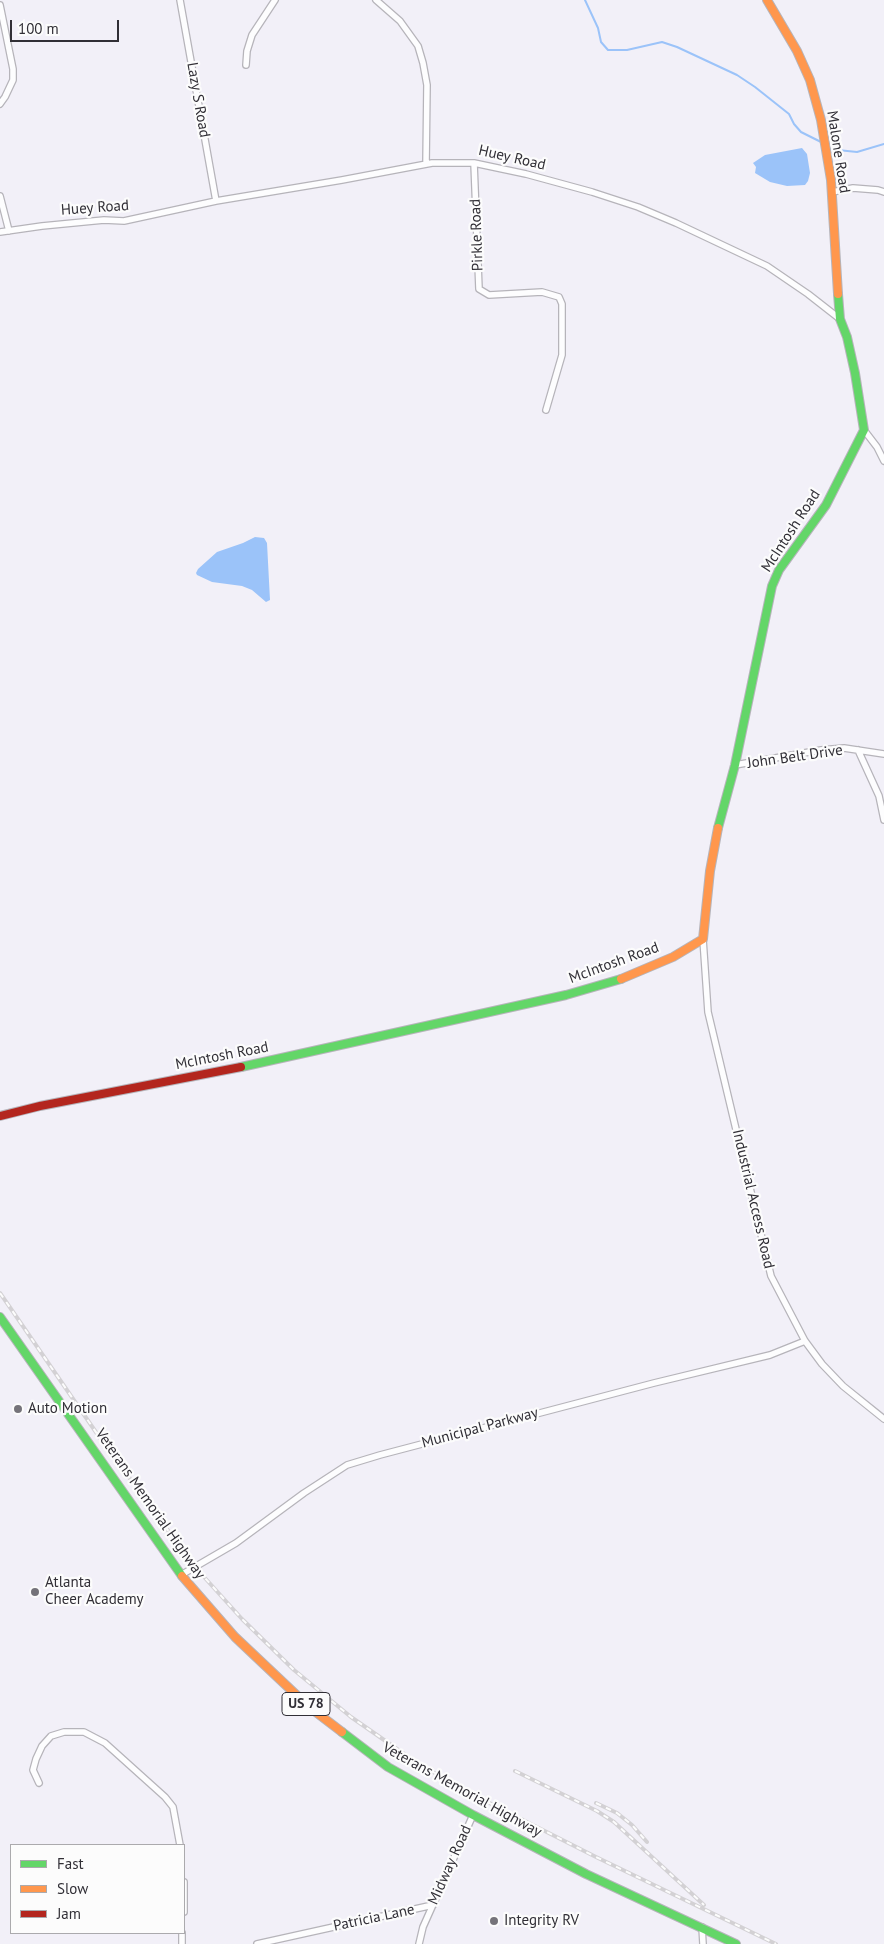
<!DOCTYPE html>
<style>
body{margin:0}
#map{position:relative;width:884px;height:1944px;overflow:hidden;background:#f2f0f8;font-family:"PT Sans",sans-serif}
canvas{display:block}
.legend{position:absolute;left:10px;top:1844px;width:175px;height:90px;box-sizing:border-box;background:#fcfcfc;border:1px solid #abaaad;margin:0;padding:6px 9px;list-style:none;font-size:15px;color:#312f36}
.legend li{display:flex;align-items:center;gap:10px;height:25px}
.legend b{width:25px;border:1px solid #abaaad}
.scale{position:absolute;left:10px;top:20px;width:109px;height:22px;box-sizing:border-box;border:2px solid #312f36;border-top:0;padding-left:6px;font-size:15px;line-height:18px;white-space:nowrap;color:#312f36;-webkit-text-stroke:4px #fcfcfc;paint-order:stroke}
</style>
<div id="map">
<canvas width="884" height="1944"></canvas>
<ul class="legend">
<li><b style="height:6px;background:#63d668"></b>Fast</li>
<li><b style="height:6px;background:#ff974d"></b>Slow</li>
<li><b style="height:6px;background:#b3261e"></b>Jam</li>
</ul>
<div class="scale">100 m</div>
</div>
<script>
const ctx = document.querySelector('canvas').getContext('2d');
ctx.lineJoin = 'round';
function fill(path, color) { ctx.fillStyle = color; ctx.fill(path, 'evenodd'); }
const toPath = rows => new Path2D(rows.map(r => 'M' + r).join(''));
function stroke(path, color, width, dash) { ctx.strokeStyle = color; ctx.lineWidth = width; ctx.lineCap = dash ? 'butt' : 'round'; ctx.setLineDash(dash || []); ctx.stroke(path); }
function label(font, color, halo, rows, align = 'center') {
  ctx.font = font + ' "PT Sans",sans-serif'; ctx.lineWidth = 4.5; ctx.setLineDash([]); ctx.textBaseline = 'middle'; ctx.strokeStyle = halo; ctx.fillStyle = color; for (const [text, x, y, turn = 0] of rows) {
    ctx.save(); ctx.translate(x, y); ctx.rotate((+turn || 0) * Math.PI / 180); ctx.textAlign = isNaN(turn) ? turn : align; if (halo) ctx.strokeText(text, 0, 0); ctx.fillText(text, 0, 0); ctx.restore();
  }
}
fill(toPath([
 [802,148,807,154,810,173,808,181,805,185,787,186,770,182,755,173,756,167,753,163,765,155],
 [255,537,264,538,267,543,270,600,266,602,252,590,242,586,212,582,197,575,196,573,198,569,217,552,243,543]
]), '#9bc3f9');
stroke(toPath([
 [585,0,598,28,601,42,608,50,627,50,662,42,677,47,737,75,755,87,789,114,794,124,801,132,821,142],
 [828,149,857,152,884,144]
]), '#9bc3f9', 2);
const street = toPath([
 [180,0,216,201],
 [376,0,400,21,418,46,423,63,427,85,426,164],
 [0,5,13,69,13,80,5,97,0,104],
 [246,65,247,51,252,35,275,0],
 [474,163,479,289,489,295,542,292,559,297,562,304,562,355,546,410],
 [832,192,853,188,878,190,884,192],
 [0,196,9,231],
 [0,232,42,226,104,220,124,221,216,201,342,180,432,163,474,163,526,174,592,192,638,207,676,223,767,266,808,294,840,319],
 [864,430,877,447,884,461],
 [858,750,879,796,884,820],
 [735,765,821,750,844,748,884,754],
 [703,939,708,1012,771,1276,805,1341,822,1364,843,1386,884,1419],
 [181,1575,236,1543,304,1493,347,1465,380,1455,654,1383,770,1355,805,1341],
 [39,1783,33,1770,36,1759,42,1746,51,1736,64,1732,84,1732,105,1743,165,1797,173,1807,180,1845],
 [184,1882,184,1912],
 [702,1927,703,1944],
 [182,1944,182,1933],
 [257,1944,433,1905],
 [419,1944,423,1927,473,1815]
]);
const fast = toPath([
 [718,828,735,765,772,586,779,570,826,505,864,430,855,373,847,337,840,319,838,294],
 [241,1067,566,995,621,979],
 [0,1317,182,1576],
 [342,1732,388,1767,473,1815,586,1874,736,1944]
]);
const slow = toPath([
 [767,0,797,51,810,80,821,120,831,180,838,294],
 [621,979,673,957,703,939,710,871,718,828],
 [182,1576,235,1637,308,1706,342,1732]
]);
const jam = toPath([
 [0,1116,40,1106,241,1067]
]);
stroke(street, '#b6b4ba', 8);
stroke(fast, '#b6b4ba', 10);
stroke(slow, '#b6b4ba', 10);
stroke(jam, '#b6b4ba', 10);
stroke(street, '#fdfdfe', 5.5);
stroke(fast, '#63d668', 8);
stroke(slow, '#ff974d', 8);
stroke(jam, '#b3261e', 8);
const rail = toPath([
 [0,1293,100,1438,195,1567,242,1619,294,1670,351,1717,410,1758,458,1787,596,1857,776,1944],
 [515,1771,597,1811,614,1822,704,1905],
 [596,1803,617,1813,632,1825,647,1842]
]);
stroke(rail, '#d3d1d4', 4);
stroke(rail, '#fcfcfc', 2, [5.5]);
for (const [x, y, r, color] of [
 [18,1409,5,"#75737a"],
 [35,1592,5,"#75737a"],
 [494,1921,5,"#75737a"]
]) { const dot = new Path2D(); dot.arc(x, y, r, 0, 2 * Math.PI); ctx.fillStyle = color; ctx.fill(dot); stroke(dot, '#fcfcfc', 2); }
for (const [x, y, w] of [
 [306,1704,48]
]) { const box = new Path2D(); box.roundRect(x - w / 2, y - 11.5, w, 23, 4); ctx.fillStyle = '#fcfcfc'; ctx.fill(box); stroke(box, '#312f36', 1); }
label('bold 14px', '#312f36', null, [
 ["US 78",306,1704]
]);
label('15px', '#312f36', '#fcfcfc', [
 ["Lazy S Road",198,100,80],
 ["Malone Road",838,152,81],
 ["Huey Road",512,158,13],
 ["Huey Road",95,208,-4],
 ["Pirkle Road",477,235,-92],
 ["McIntosh Road",791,531,-57],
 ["John Belt Drive",795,757,-8],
 ["McIntosh Road",614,963,-20],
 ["McIntosh Road",222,1056,-11],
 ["Industrial Access Road",753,1199,77],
 ["Municipal Parkway",480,1428,-15],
 ["Veterans Memorial Highway",150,1504,55],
 ["Veterans Memorial Highway",462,1790,29],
 ["Midway Road",450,1865,-66],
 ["Patricia Lane",374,1918,-12]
]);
label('15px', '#312f36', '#fcfcfc', [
 ["Auto Motion",28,1409],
 ["Atlanta",45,1583],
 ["Cheer Academy",45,1600],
 ["Integrity RV",504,1921]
], 'left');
</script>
